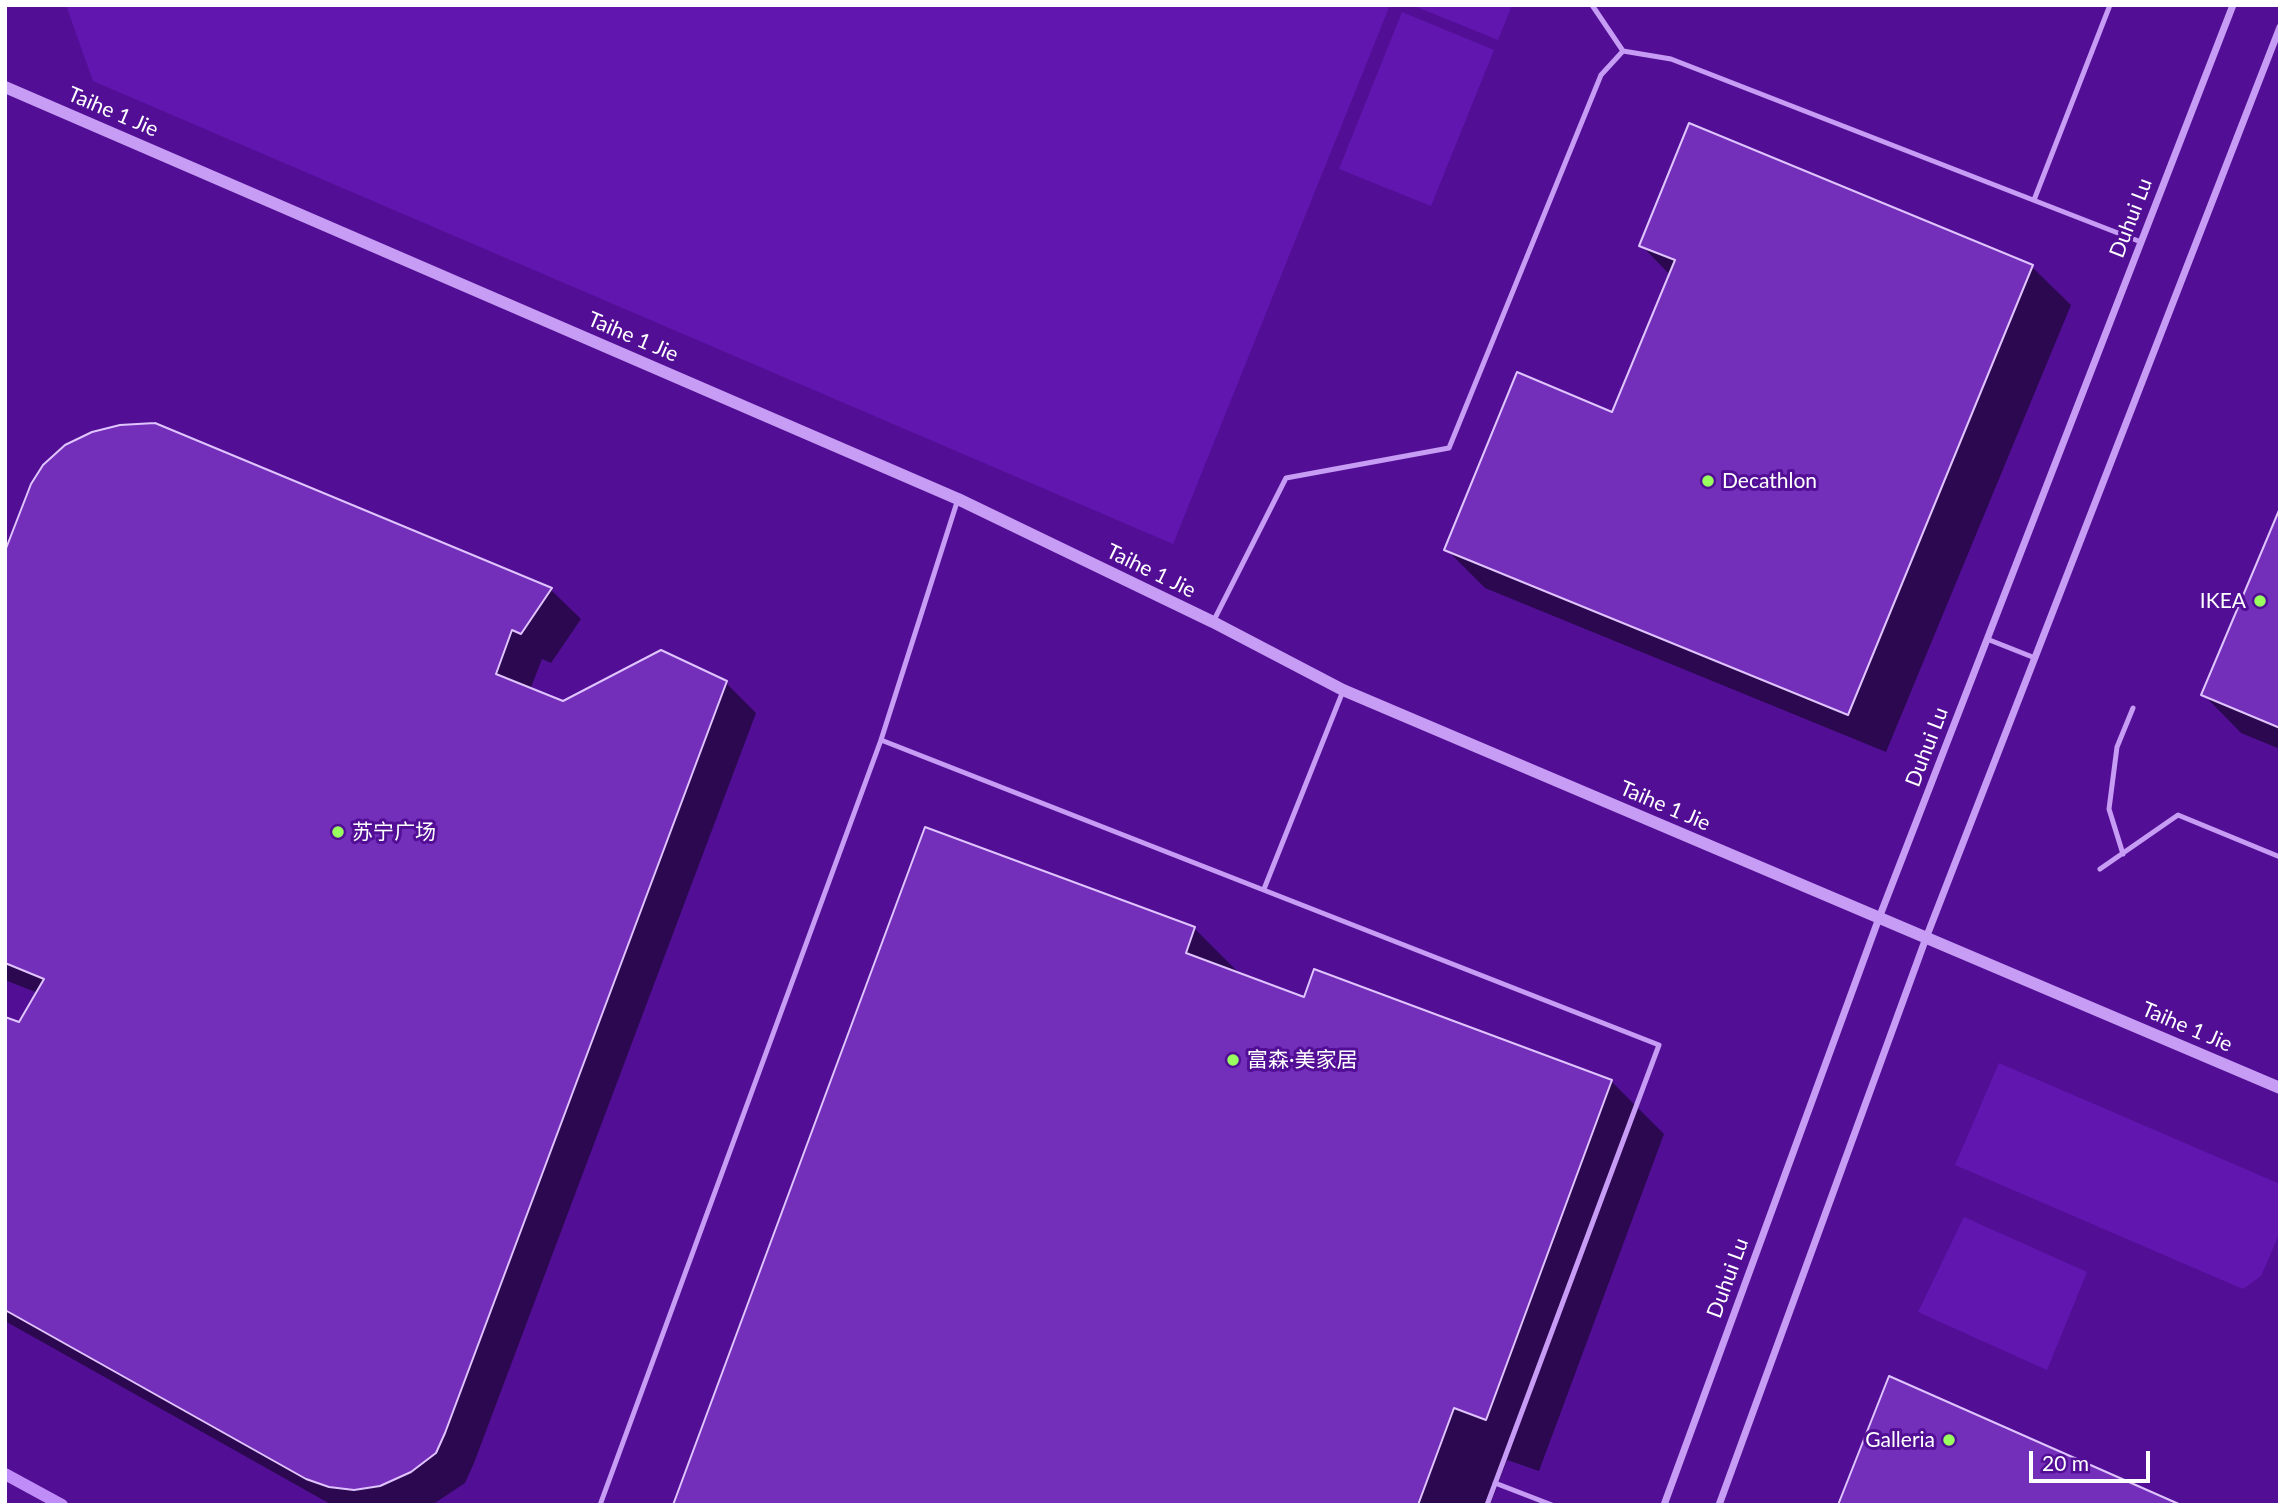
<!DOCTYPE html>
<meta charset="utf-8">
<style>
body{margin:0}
#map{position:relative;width:2285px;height:1510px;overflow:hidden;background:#520f95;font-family:Lato,sans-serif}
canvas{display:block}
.frame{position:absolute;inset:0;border:7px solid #fff;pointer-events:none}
.scale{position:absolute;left:2029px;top:1451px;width:121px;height:32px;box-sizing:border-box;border:4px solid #fff;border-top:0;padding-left:9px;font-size:21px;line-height:24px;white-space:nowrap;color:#fff;-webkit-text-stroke:5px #520f95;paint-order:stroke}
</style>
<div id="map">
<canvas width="2285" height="1510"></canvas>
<div class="frame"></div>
<div class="scale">20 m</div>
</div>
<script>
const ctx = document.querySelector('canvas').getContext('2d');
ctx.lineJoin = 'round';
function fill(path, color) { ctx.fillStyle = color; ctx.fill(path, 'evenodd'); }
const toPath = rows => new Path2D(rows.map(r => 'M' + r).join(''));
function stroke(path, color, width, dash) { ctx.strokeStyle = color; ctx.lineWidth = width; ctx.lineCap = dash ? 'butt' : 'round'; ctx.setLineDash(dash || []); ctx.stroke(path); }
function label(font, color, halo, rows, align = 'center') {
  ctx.font = font + ' Lato,"Noto Sans SC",sans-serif'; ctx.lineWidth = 6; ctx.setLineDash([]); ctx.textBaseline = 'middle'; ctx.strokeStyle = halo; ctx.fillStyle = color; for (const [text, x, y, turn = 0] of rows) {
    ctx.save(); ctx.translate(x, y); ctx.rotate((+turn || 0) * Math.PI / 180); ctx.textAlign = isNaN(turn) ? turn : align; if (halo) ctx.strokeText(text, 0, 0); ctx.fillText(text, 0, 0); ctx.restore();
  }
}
fill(toPath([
 [66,5,1390,5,1173,544,93,81],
 [1412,5,1512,5,1498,40],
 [1402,12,1494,50,1431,206,1339,169],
 [1999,1063,2280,1184,2280,1232,2261,1276,2243,1289,1955,1165],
 [1964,1217,2087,1272,2047,1370,1918,1312]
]), '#6116af');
fill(toPath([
 [1641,245,2032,267,2071,305,1886,752,1485,588,1446,549,1613,414,1670,275],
 [154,425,551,590,581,619,551,663,542,659,530,690,563,703,661,652,726,683,756,713,474,1463,465,1483,432,1505,332,1505,5,1321,5,1018,20,1024,38,993,5,980,5,556],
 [2280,513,2280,749,2241,733,2203,694],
 [1194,928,1242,976,1305,1000,1611,1081,1664,1134,1539,1471,1507,1460,1490,1505,675,1505]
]), '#0007');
stroke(toPath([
 [5,1474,62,1505]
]), '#c08df8', 12);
const building = toPath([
 [1689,123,2033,265,1848,715,1444,550,1517,372,1612,412,1675,260,1639,246,1689,123],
 [155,423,552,588,521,634,512,630,496,674,563,701,661,650,727,681,445,1433,436,1453,411,1472,380,1486,354,1490,329,1487,306,1479,5,1310,5,1017,19,1022,44,979,5,963,5,551,31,484,43,465,65,445,92,432,120,425,155,423],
 [2280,508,2280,728,2201,695,2280,508],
 [925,827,1195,927,1186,953,1304,997,1314,969,1612,1080,1486,1420,1454,1408,1418,1505,673,1505,925,827],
 [1889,1376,2181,1505,1838,1505,1889,1376]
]);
fill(building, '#732eba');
stroke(building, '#e0c4fe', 2);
stroke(toPath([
 [1592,5,1623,51],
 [2034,200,2110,5],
 [1213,622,1286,478,1449,448,1601,75,1623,51,1671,59,2141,242],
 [1987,639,2035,658],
 [881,740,1659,1045,1487,1505],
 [2123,854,2109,809,2117,747,2133,708],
 [2100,869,2178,815,2280,857],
 [1264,889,1343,691],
 [1495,1483,1552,1505],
 [600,1505,881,740,958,499]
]), '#c79cf4', 5);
stroke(toPath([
 [1664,1505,1879,918,2233,5],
 [1719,1505,1926,938,2280,27]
]), '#c79cf4', 7);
stroke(toPath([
 [5,87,958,499,1213,622,1343,690,2280,1088]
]), '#c79cf4', 12);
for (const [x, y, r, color] of [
 [1708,481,7,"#98ff5f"],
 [2260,601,7,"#98ff5f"],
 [338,832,7,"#98ff5f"],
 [1233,1060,7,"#98ff5f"],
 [1949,1440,7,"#98ff5f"]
]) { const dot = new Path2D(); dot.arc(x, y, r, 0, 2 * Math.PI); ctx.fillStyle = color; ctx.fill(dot); stroke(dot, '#520f95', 2.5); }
label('21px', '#fff', '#520f95', [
 ["Taihe 1 Jie",113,112,23],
 ["Duhui Lu",2131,218,-69],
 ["Taihe 1 Jie",633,337,23],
 ["Taihe 1 Jie",1151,571,26],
 ["Duhui Lu",1927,747,-69],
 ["Taihe 1 Jie",1665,806,23],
 ["Taihe 1 Jie",2187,1027,23],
 ["Duhui Lu",1728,1278,-70]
]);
label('21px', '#fff', '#520f95', [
 ["Decathlon",1722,481],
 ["IKEA",2246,601,"right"],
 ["苏宁广场",352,832],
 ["富森·美家居",1247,1060],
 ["Galleria",1935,1440,"right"]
], 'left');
</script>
